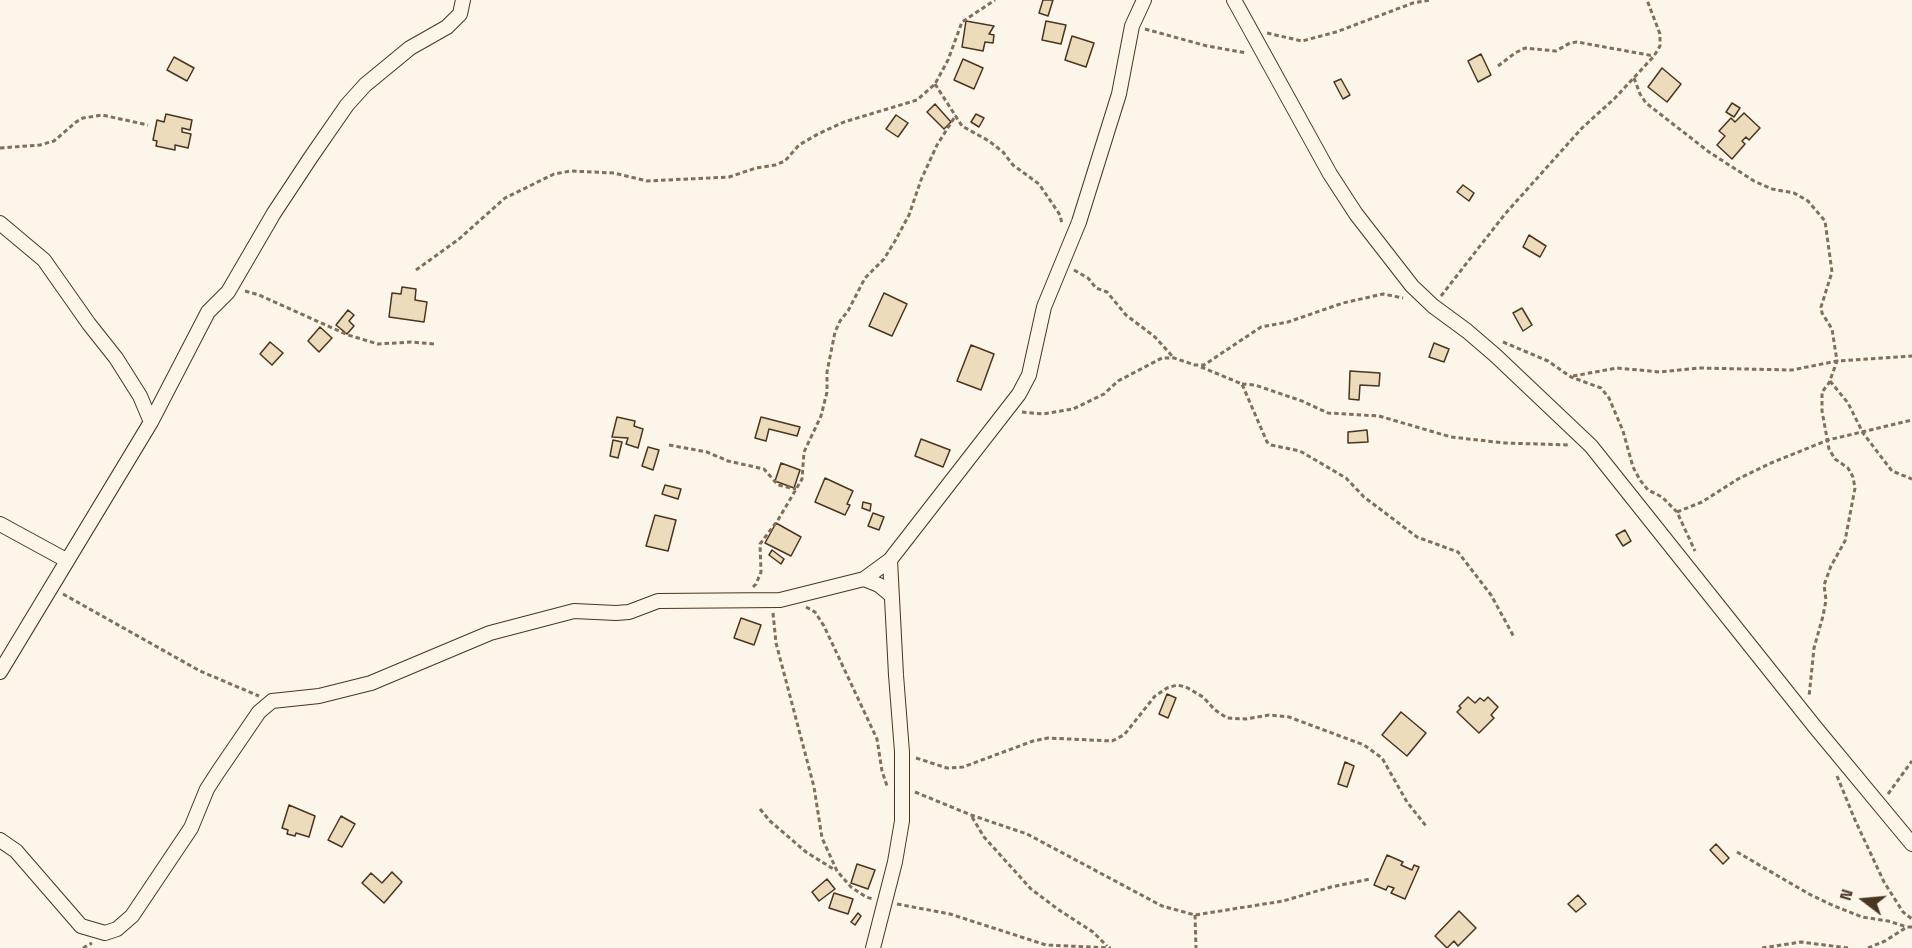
<!DOCTYPE html>
<style>
body{margin:0}
#map{position:relative;width:1912px;height:948px;overflow:hidden;background:#fbf6e9;font-family:"Space Grotesk",sans-serif}
canvas{display:block}
.north{position:absolute;left:1834px;top:870px;width:60px;height:60px;-webkit-text-stroke:4px #fbf6e9;paint-order:stroke;rotate:286deg;font-size:16px;font-weight:700;line-height:24px;text-align:center;color:#4a3520}
.north::after{content:'';display:block;margin:auto;width:21px;height:27px;background:#4a3520;clip-path:polygon(50% 0,100% 100%,50% 72%,0 100%)}
</style>
<div id="map">
<canvas width="1912" height="948"></canvas>
<div class="north">N</div>
</div>
<script>
const ctx = document.querySelector('canvas').getContext('2d');
ctx.lineJoin = 'round';
function fill(path, color) { ctx.fillStyle = color; ctx.fill(path, 'evenodd'); }
const toPath = rows => new Path2D(rows.map(r => 'M' + r).join(''));
function stroke(path, color, width, dash) { ctx.strokeStyle = color; ctx.lineWidth = width; ctx.lineCap = dash ? 'butt' : 'round'; ctx.setLineDash(dash || []); ctx.stroke(path); }
const building = toPath([
 [1043,0,1053,0,1048,16,1039,13,1043,0],
 [966,21,994,26,989,34,994,35,993,43,985,42,983,51,962,47,966,21],
 [1046,21,1066,25,1061,44,1042,40,1046,21],
 [1072,36,1094,43,1086,67,1065,60,1072,36],
 [1481,54,1491,75,1478,82,1468,61,1481,54],
 [174,57,194,68,187,81,167,70,174,57],
 [963,59,983,68,974,89,954,80,963,59],
 [1662,68,1681,84,1667,102,1648,87,1662,68],
 [1341,79,1350,95,1343,99,1334,82,1341,79],
 [1732,103,1740,108,1734,117,1726,112,1732,103],
 [935,104,951,122,944,129,927,112,935,104],
 [1744,113,1760,128,1749,140,1746,137,1742,141,1745,144,1732,159,1717,145,1725,136,1719,131,1731,118,1735,122,1744,113],
 [166,114,192,120,190,130,182,128,182,132,191,134,188,148,175,145,175,150,156,146,157,141,153,140,157,120,164,122,166,114],
 [976,114,984,118,979,127,971,122,976,114],
 [896,115,908,123,898,137,886,129,896,115],
 [1463,185,1474,193,1469,201,1457,192,1463,185],
 [1529,235,1546,246,1540,257,1523,247,1529,235],
 [402,287,416,289,415,300,427,302,424,322,389,317,392,293,401,294,402,287],
 [884,293,907,304,892,336,869,326,884,293],
 [1522,308,1532,325,1523,331,1513,313,1522,308],
 [348,310,354,315,349,321,354,326,347,334,336,325,348,310],
 [320,327,332,338,319,352,308,341,320,327],
 [270,342,283,353,272,365,260,354,270,342],
 [1434,343,1449,349,1444,362,1429,357,1434,343],
 [971,345,994,354,981,390,957,381,971,345],
 [1350,371,1380,373,1379,386,1360,385,1359,400,1349,399,1350,371],
 [617,417,635,421,634,426,643,429,638,448,626,444,628,438,612,437,617,417],
 [761,417,800,427,797,436,769,429,766,441,755,438,761,417],
 [1367,430,1368,442,1348,443,1348,432,1367,430],
 [921,439,950,450,943,467,915,456,921,439],
 [613,440,622,442,618,458,610,456,613,440],
 [648,447,659,450,653,470,642,466,648,447],
 [781,463,800,470,794,488,775,481,781,463],
 [825,478,853,491,847,504,850,505,845,515,815,502,825,478],
 [665,485,681,489,678,499,662,494,665,485],
 [863,502,871,504,870,511,862,508,863,502],
 [873,513,884,517,879,530,868,526,873,513],
 [655,515,676,520,668,551,646,546,655,515],
 [776,523,801,537,791,556,765,543,776,523],
 [1625,530,1631,541,1623,546,1616,535,1625,530],
 [772,550,784,559,781,564,769,555,772,550],
 [741,618,761,625,754,645,734,638,741,618],
 [1167,694,1176,698,1168,718,1159,714,1167,694],
 [1468,697,1475,703,1480,698,1484,701,1488,697,1498,707,1491,715,1494,718,1479,733,1457,712,1461,708,1459,706,1468,697],
 [1401,712,1426,733,1407,756,1382,735,1401,712],
 [1345,762,1354,766,1347,787,1338,784,1345,762],
 [289,805,315,816,309,837,296,833,295,836,287,834,288,830,282,828,289,805],
 [341,816,355,824,342,847,328,840,341,816],
 [1716,844,1729,858,1723,864,1710,850,1716,844],
 [1387,855,1403,862,1401,865,1412,870,1414,865,1419,867,1405,899,1391,893,1394,888,1388,886,1386,890,1374,885,1387,855],
 [857,864,875,870,868,889,851,883,857,864],
 [392,872,402,882,384,903,362,883,371,873,382,883,392,872],
 [827,879,835,889,819,901,812,892,827,879],
 [834,893,853,899,848,914,829,908,834,893],
 [1578,895,1586,904,1576,912,1568,904,1578,895],
 [1459,911,1476,928,1458,946,1454,941,1447,948,1435,936,1459,911],
 [858,913,861,916,855,925,851,922,858,913]
]);
fill(building, '#ecdcbc');
stroke(building, '#4a3520', 1.5);
const minor = toPath([
 [1234,0,1330,174,1356,214,1412,286,1433,306,1467,331,1495,355,1591,446,1815,727,1912,844],
 [0,223,44,260,89,324,116,358,140,396,151,422],
 [0,524,66,560],
 [864,579,879,585,891,595],
 [0,672,151,422,208,312,228,292,274,213,311,157,347,105,365,85,410,48,447,27,460,14,463,0],
 [0,840,16,851,81,926,105,933,117,929,132,916,191,828,207,789,218,772,259,712,272,701,319,696,371,683,490,633,574,611,616,613,629,612,658,601,780,600,864,579,890,560,1019,394,1029,375,1044,307,1079,222,1119,94,1132,26,1144,0],
 [873,948,895,862,902,821,902,752,896,675,890,560]
]);
stroke(minor, '#4a3520', 16);
stroke(toPath([
 [1145,29,1207,46,1247,53],
 [1267,33,1302,41,1336,32,1413,3,1430,0],
 [1498,66,1515,53,1525,48,1556,51,1570,43,1577,42,1654,56],
 [1634,78,1640,94,1646,103,1709,152,1754,181,1772,189,1794,193,1808,201,1825,221,1832,272,1821,307,1822,313,1832,329,1837,361,1829,383,1822,392,1822,411,1829,449,1835,459,1848,468,1853,477,1855,488,1845,541,1831,566,1824,585,1826,600,1823,616,1814,648,1809,697],
 [935,84,962,126,989,141,1003,152,1013,165,1039,184,1060,215,1062,224],
 [0,148,40,145,54,141,76,122,83,118,102,115,148,125],
 [416,270,459,239,505,198,554,174,571,171,614,173,647,181,729,177,756,168,775,165,785,161,799,145,818,134,844,122,917,100,935,84,948,60,962,22,995,0],
 [1074,270,1088,278,1096,288,1107,292,1126,315,1155,337,1173,357],
 [245,291,259,295,348,335,378,344,411,342,435,344],
 [1441,296,1505,214,1582,128,1615,98,1654,56,1660,46,1660,34,1647,0],
 [1503,342,1548,361,1571,377,1601,388,1609,398,1623,431,1633,467,1640,480,1648,490,1662,497,1677,512,1695,551],
 [1201,367,1242,384,1267,442,1271,445,1300,451,1346,478,1364,497,1417,537,1458,552,1491,595,1514,637],
 [1573,376,1617,368,1660,372,1699,368,1792,370,1837,361,1912,356],
 [1830,381,1848,403,1863,433,1892,471,1912,479],
 [1242,384,1255,385,1302,401,1328,413,1379,416,1451,437,1505,443,1570,445],
 [1022,412,1043,414,1073,409,1104,394,1118,381,1162,358,1174,358,1195,365,1204,365,1261,327,1288,322,1343,303,1383,294,1403,298],
 [669,445,707,452,728,461,764,469,778,485,796,489],
 [1677,512,1702,502,1738,479,1771,463,1828,440,1912,420],
 [753,587,756,584,761,572,760,544,778,520,802,479,804,452,821,416,827,392,827,372,835,332,840,321,848,311,865,278,884,259,895,241,909,215,921,180,937,145,956,115],
 [63,594,200,671,259,696],
 [806,607,815,612,824,626,877,739,882,771,887,786],
 [773,613,776,643,814,787,822,838,837,871,851,887,866,897,873,899],
 [916,758,947,768,963,767,1033,741,1048,738,1112,741,1124,735,1155,696,1167,688,1177,685,1186,687,1203,697,1215,710,1227,718,1246,719,1269,715,1289,717,1364,745,1382,758,1407,802,1426,826],
 [1837,776,1855,820,1884,882,1903,912,1912,919],
 [915,792,971,815,1027,834,1162,906,1195,915,1283,901,1331,887,1370,879],
 [1888,794,1912,761],
 [760,809,770,821,806,852,835,870],
 [972,817,984,837,1031,889,1059,910,1093,932,1107,946],
 [1737,852,1809,894,1832,905,1862,917,1888,921,1907,927],
 [897,904,950,914,1046,945,1111,948],
 [1195,915,1196,948],
 [83,948,92,943],
 [1762,948,1801,942,1848,948],
 [1868,948,1885,941,1907,927,1912,927]
]), '#7f6f5c', 3, [4.5, 3]);
stroke(minor, '#fbf6e9', 14);
</script>
